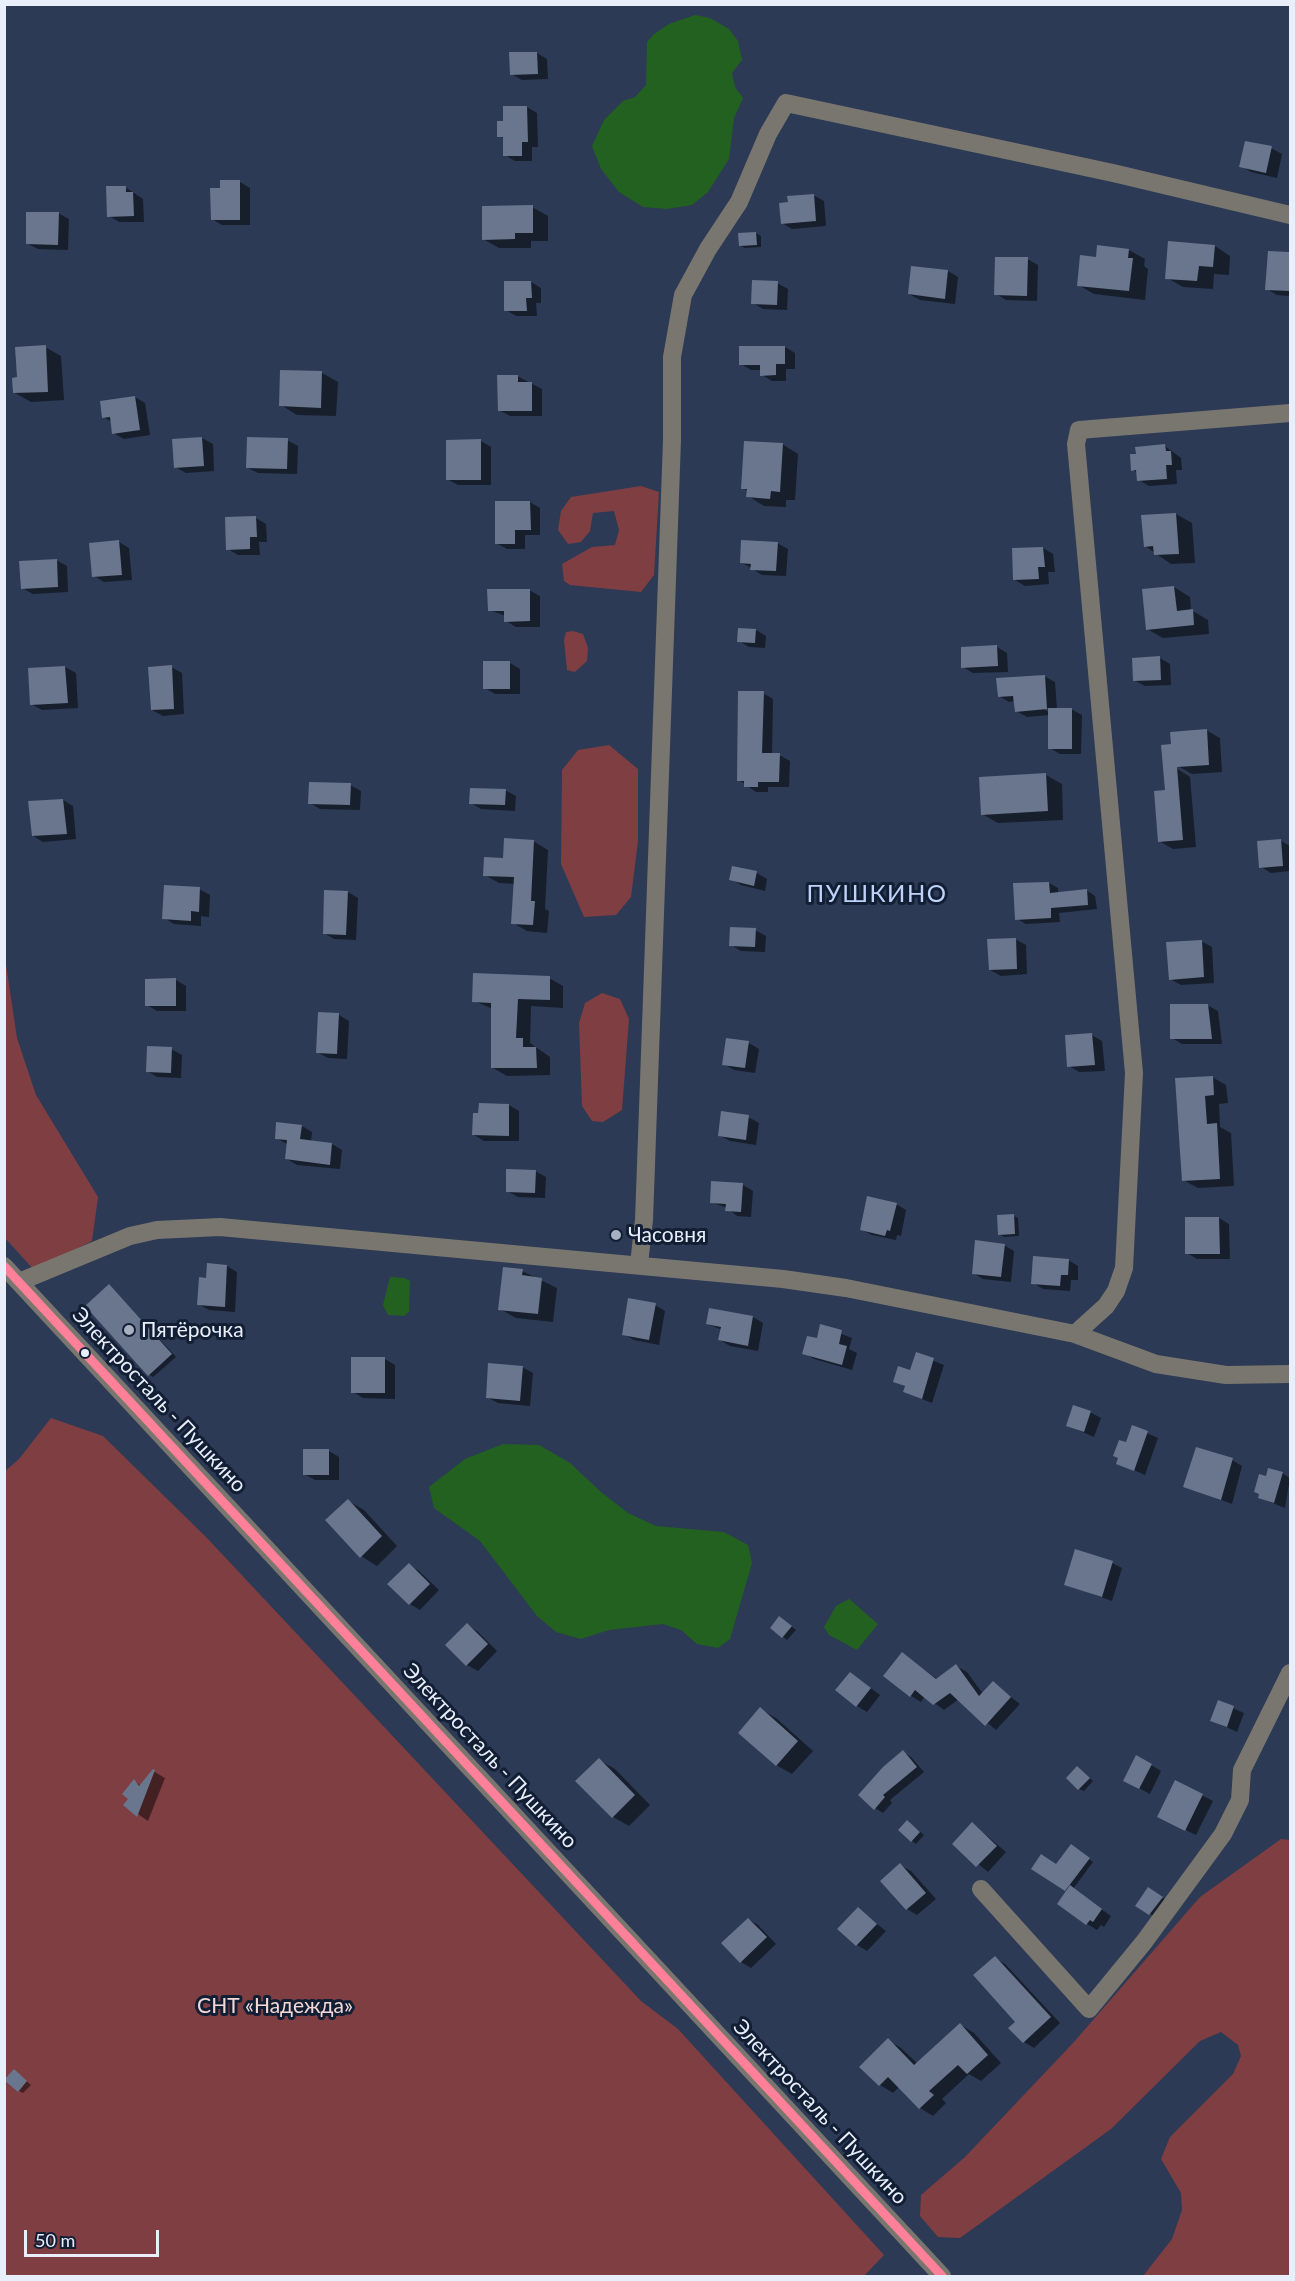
<!DOCTYPE html>
<meta charset="utf-8">
<style>
body{margin:0}
#map{position:relative;width:1295px;height:2281px;overflow:hidden;background:#2c3a55;font-family:Lato,sans-serif}
canvas{display:block}
.frame{position:absolute;inset:0;border:6px solid #e8effb;pointer-events:none}
.scale{position:absolute;left:24px;top:2230px;width:135px;height:27px;box-sizing:border-box;border:3px solid #e8effb;border-top:0;padding-left:8px;font-size:18px;line-height:21px;white-space:nowrap;color:#e8effb;-webkit-text-stroke:4px #121e34;paint-order:stroke}
</style>
<div id="map">
<canvas width="1295" height="2281"></canvas>
<div class="frame"></div>
<div class="scale">50 m</div>
</div>
<script>
const ctx = document.querySelector('canvas').getContext('2d');
ctx.lineJoin = 'round';
function fill(path, color) { ctx.fillStyle = color; ctx.fill(path, 'evenodd'); }
const toPath = rows => new Path2D(rows.map(r => 'M' + r).join(''));
function stroke(path, color, width, dash) { ctx.strokeStyle = color; ctx.lineWidth = width; ctx.lineCap = dash ? 'butt' : 'round'; ctx.setLineDash(dash || []); ctx.stroke(path); }
function label(font, color, halo, rows, align = 'center') {
  ctx.font = font + ' Lato,sans-serif'; ctx.lineWidth = 6; ctx.setLineDash([]); ctx.textBaseline = 'middle'; ctx.strokeStyle = halo; ctx.fillStyle = color; for (const [text, x, y, turn = 0] of rows) {
    ctx.save(); ctx.translate(x, y); ctx.rotate((+turn || 0) * Math.PI / 180); ctx.textAlign = isNaN(turn) ? turn : align; if (halo) ctx.strokeText(text, 0, 0); ctx.fillText(text, 0, 0); ctx.restore();
  }
}
fill(toPath([
 [641,486,659,492,654,575,641,592,570,585,564,581,562,564,592,547,615,545,619,530,614,511,593,513,590,531,581,542,568,544,558,530,561,511,571,497],
 [573,631,583,634,588,648,587,661,575,672,567,670,564,640,566,632],
 [609,745,638,769,638,841,631,897,616,915,584,917,561,864,562,770,578,750],
 [4,951,17,1038,36,1095,98,1197,92,1241,34,1270,5,1238],
 [602,993,620,999,629,1019,622,1110,603,1122,592,1121,582,1106,579,1023,585,1003],
 [51,1418,103,1436,207,1538,641,2001,678,2029,884,2255,864,2276,5,2276,4,1472,19,1459],
 [1281,1839,1290,1840,1290,2276,1143,2276,1172,2239,1182,2210,1181,2193,1161,2159,1170,2137,1233,2074,1241,2056,1238,2045,1221,2032,1200,2041,1111,2129,960,2238,938,2237,920,2216,921,2195,965,2157,1073,2043,1200,1897]
]), '#7f3e42');
fill(toPath([
 [695,15,710,18,729,29,738,41,742,60,732,73,735,87,743,98,734,118,729,159,708,192,692,205,667,209,643,207,619,192,601,169,592,146,604,120,623,101,635,97,646,85,647,42,654,34,669,24],
 [390,1277,405,1278,410,1281,409,1312,404,1316,388,1315,383,1305],
 [503,1444,539,1445,570,1463,601,1492,628,1513,656,1526,724,1532,748,1545,752,1563,730,1639,718,1648,697,1644,681,1630,663,1624,609,1630,581,1639,556,1632,537,1616,480,1541,434,1508,429,1487,465,1459],
 [849,1599,878,1624,857,1650,829,1635,824,1627,836,1606]
]), '#236120');
fill(toPath([
 [537,53,547,59,548,79,522,80,511,74],
 [527,107,537,113,538,147,532,147,532,161,515,161,505,155,505,139,499,136,505,123],
 [1271,148,1282,154,1277,178,1251,172,1241,166],
 [240,182,250,188,250,225,222,225,212,219,222,189],
 [125,187,143,199,144,222,119,222,109,216],
 [813,195,824,201,826,226,792,229,782,223],
 [532,207,548,216,548,241,531,241,531,248,499,248,483,239],
 [58,213,69,219,68,250,38,249,28,244],
 [756,233,761,236,761,247,745,248,741,246],
 [1215,246,1230,256,1229,275,1214,274,1213,289,1183,287,1167,278],
 [1129,250,1145,259,1144,266,1148,269,1145,300,1094,294,1078,285],
 [1269,252,1290,254,1290,296,1277,295,1267,289],
 [1027,259,1038,265,1037,301,1006,300,996,294],
 [948,271,958,277,955,304,920,300,909,294],
 [531,282,541,288,541,303,536,303,537,316,516,316,506,310],
 [777,283,788,289,787,310,763,309,753,303],
 [45,347,61,356,64,400,31,402,15,393,19,379],
 [785,347,795,353,795,369,786,369,786,381,772,381,762,375,762,370,751,370,741,364],
 [322,373,338,382,336,416,297,415,281,405],
 [517,376,542,389,542,416,510,416,499,410],
 [135,397,145,403,150,435,124,439,113,433,112,422,103,417],
 [202,438,213,444,214,471,186,473,175,467,174,440],
 [287,440,298,446,297,474,258,473,248,468],
 [481,441,491,447,491,485,458,485,447,479],
 [782,444,798,454,795,500,786,500,786,507,764,506,748,496,748,491,743,488],
 [1165,446,1181,458,1182,470,1176,470,1177,484,1149,486,1139,480,1138,473,1133,470,1137,455],
 [496,502,530,502,540,508,540,535,525,535,525,549,507,549,496,543],
 [1176,514,1192,523,1195,563,1171,564,1145,546],
 [256,518,266,524,267,542,259,542,260,555,238,555,228,549],
 [119,542,129,548,132,580,104,582,94,576],
 [777,543,788,549,786,576,762,575,741,562],
 [1043,548,1053,554,1055,572,1048,572,1049,584,1025,586,1015,580],
 [56,560,67,566,68,592,33,594,22,588],
 [1174,587,1190,597,1191,610,1208,620,1209,634,1163,638,1147,629],
 [529,590,540,596,540,627,516,627,506,621,506,616,489,610],
 [756,630,766,636,765,648,749,647,739,641],
 [997,647,1007,653,1008,672,973,673,963,667],
 [1160,658,1170,664,1171,685,1145,686,1134,680],
 [510,663,520,669,520,694,495,694,485,688],
 [65,667,76,673,78,708,42,710,31,704,29,669],
 [171,667,182,673,184,714,163,716,152,710],
 [1044,676,1055,682,1057,709,1071,709,1082,715,1081,754,1060,754,1050,748,1049,715,1027,717,1016,711,1015,701,1009,702,999,696],
 [1042,704,1049,709,1049,712,1040,707],
 [763,693,773,699,772,755,779,755,790,761,789,787,768,787,768,792,756,792,739,780],
 [1206,730,1220,738,1222,772,1192,774,1176,765,1176,768,1190,777,1196,847,1173,849,1159,841,1173,745],
 [1046,775,1062,784,1063,820,998,823,982,814],
 [350,785,361,791,360,810,320,809,310,803],
 [505,790,516,796,515,811,481,809,471,803],
 [63,800,73,806,76,839,43,842,33,836],
 [533,841,548,850,545,909,549,911,547,933,527,931,513,923,515,884,499,883,485,875],
 [1281,841,1290,846,1290,871,1271,873,1261,867],
 [734,868,757,873,767,879,765,891,741,885,731,879],
 [1049,883,1058,888,1058,893,1086,890,1095,896,1097,909,1059,913,1060,922,1026,924,1017,919],
 [199,889,210,895,209,917,201,916,201,926,174,924,164,918],
 [348,892,358,898,356,940,334,939,324,933],
 [755,930,766,936,765,952,741,951,731,945],
 [1015,939,1026,945,1027,974,1001,976,990,970],
 [1201,941,1212,947,1214,983,1181,985,1170,979],
 [549,978,563,986,563,1008,531,1006,530,1043,550,1057,550,1075,507,1076,493,1068,493,1009,474,1001],
 [176,980,186,986,186,1011,157,1011,147,1005],
 [1207,1005,1218,1011,1222,1044,1182,1044,1172,1038],
 [339,1015,349,1021,347,1059,328,1058,317,1052],
 [1092,1035,1102,1041,1105,1071,1079,1072,1069,1066],
 [727,1040,749,1043,759,1049,755,1073,734,1070,724,1064],
 [171,1049,182,1055,181,1078,157,1077,147,1071],
 [1212,1077,1226,1085,1228,1103,1219,1104,1220,1127,1231,1133,1234,1186,1198,1188,1183,1180,1177,1080],
 [509,1105,519,1111,519,1141,484,1141,474,1135],
 [748,1117,759,1123,756,1145,730,1141,719,1135],
 [302,1126,312,1132,311,1142,332,1144,342,1150,340,1169,297,1165,287,1159,287,1144,276,1138],
 [535,1171,546,1177,545,1198,518,1197,507,1191],
 [743,1185,753,1191,751,1217,737,1216,727,1208,711,1202],
 [896,1204,906,1210,901,1236,897,1235,896,1240,872,1235,862,1230],
 [1014,1216,1018,1218,1019,1236,1004,1237,999,1234],
 [1219,1218,1229,1224,1230,1259,1197,1259,1187,1253],
 [1004,1245,1014,1251,1011,1282,983,1279,973,1273],
 [1068,1260,1078,1266,1078,1280,1071,1280,1070,1291,1043,1289,1033,1283],
 [227,1266,237,1272,235,1312,209,1310,198,1304,207,1279],
 [522,1271,557,1288,553,1322,516,1318,500,1309],
 [110,1286,176,1357,153,1377,149,1374],
 [655,1305,665,1311,659,1345,634,1340,624,1334],
 [753,1317,763,1323,758,1351,730,1346,720,1340,722,1330,708,1324],
 [821,1326,852,1338,849,1349,857,1353,852,1370,814,1359,804,1353,818,1340],
 [917,1354,944,1365,932,1403,904,1392,906,1387,895,1381,911,1371],
 [385,1359,395,1365,395,1399,363,1398,353,1392],
 [522,1367,533,1373,530,1406,498,1403,487,1397],
 [1090,1412,1101,1418,1094,1437,1068,1426],
 [1133,1427,1158,1438,1145,1475,1118,1463],
 [304,1451,329,1451,339,1457,339,1480,315,1480,304,1474],
 [1232,1460,1242,1466,1232,1504,1185,1486],
 [1282,1473,1290,1478,1285,1508,1260,1498,1267,1478],
 [348,1501,364,1510,397,1546,377,1566,361,1556],
 [1112,1563,1122,1568,1112,1601,1066,1584],
 [409,1565,419,1571,439,1590,420,1610,410,1604],
 [784,1620,796,1630,787,1640,772,1627],
 [467,1625,477,1631,497,1651,478,1671,467,1665,448,1645],
 [902,1653,937,1679,956,1666,967,1672,983,1694,993,1683,1020,1704,996,1730,959,1699,944,1710,925,1696,921,1702,911,1696],
 [860,1680,880,1695,867,1712,857,1706],
 [1219,1702,1244,1713,1237,1732,1212,1720],
 [760,1709,776,1718,813,1751,792,1774,776,1765],
 [903,1752,911,1757,924,1772,890,1800,892,1803,883,1813,875,1808],
 [599,1760,615,1769,650,1805,629,1826,613,1817,577,1781],
 [1151,1765,1161,1771,1150,1794,1135,1786],
 [1078,1768,1093,1781,1084,1791,1079,1789],
 [153,1771,165,1778,148,1821,125,1805,130,1799,134,1781,141,1786],
 [1176,1782,1213,1801,1196,1835,1169,1822],
 [973,1824,1006,1852,988,1872,954,1844],
 [912,1825,924,1835,916,1844,912,1841],
 [1076,1849,1093,1862,1073,1889,1111,1916,1104,1927,1101,1925,1097,1930,1087,1924,1068,1891,1033,1868,1057,1866],
 [900,1865,911,1871,936,1899,917,1915,907,1909,882,1881],
 [1148,1889,1167,1900,1155,1917,1137,1905],
 [858,1909,886,1931,867,1951,857,1945],
 [748,1919,758,1925,776,1944,751,1968,741,1962],
 [995,1958,1005,1964,1060,2023,1034,2048,1024,2042],
 [961,2025,974,2033,1001,2063,981,2081,969,2074,942,2099,946,2103,933,2116,920,2108,899,2087,893,2093,880,2085,862,2067,888,2040,901,2048,918,2064],
 [14,2071,31,2085,23,2093,19,2091]
]), '#0007');
fill(toPath([
 [509,52,537,52,538,74,510,75],
 [503,106,527,106,528,142,522,142,522,156,503,156,503,137,497,137,497,121,503,121],
 [1245,141,1272,146,1266,173,1239,167],
 [220,180,240,180,240,220,211,220,210,188,220,188],
 [106,186,126,186,126,192,133,192,134,216,107,217],
 [814,194,816,221,781,224,779,203,788,202,787,196],
 [533,205,533,233,515,233,515,239,482,240,482,206],
 [26,212,59,212,58,245,26,244],
 [756,232,757,245,739,246,738,233],
 [1168,241,1215,245,1213,267,1199,266,1197,281,1165,279],
 [1097,245,1129,249,1128,258,1133,258,1129,291,1077,286,1080,255,1096,257],
 [1268,251,1290,252,1290,291,1265,290],
 [995,257,1028,257,1027,296,994,295],
 [911,266,948,270,945,299,908,294],
 [752,280,778,281,777,305,751,304],
 [504,281,531,281,532,298,526,298,527,311,504,311],
 [46,345,48,392,13,393,12,378,17,377,15,347],
 [739,346,785,346,785,364,776,364,776,375,760,376,760,365,739,365],
 [280,370,322,371,321,408,279,406],
 [497,375,518,375,518,382,532,382,532,411,498,411],
 [135,396,140,430,112,434,110,417,102,418,100,401],
 [202,437,204,466,174,468,172,439],
 [247,437,288,438,287,469,246,468],
 [481,439,481,480,446,480,446,440],
 [744,441,783,443,780,492,771,491,770,499,746,497,747,489,741,489],
 [1165,444,1166,451,1171,451,1172,465,1166,465,1167,479,1137,481,1136,470,1131,471,1130,454,1136,454,1135,447],
 [495,501,530,501,531,530,515,530,515,544,495,544],
 [1176,513,1179,554,1154,555,1153,546,1144,547,1141,515],
 [256,516,257,537,250,537,250,549,226,550,225,517],
 [119,540,122,575,92,577,89,543],
 [741,540,778,542,776,571,750,570,751,564,740,563],
 [1043,547,1045,567,1038,567,1039,579,1013,580,1012,548],
 [57,559,58,587,21,589,19,561],
 [1174,586,1177,611,1193,609,1194,625,1146,630,1142,589],
 [487,589,530,589,530,621,504,622,504,611,488,611],
 [738,628,756,629,755,643,737,642],
 [997,645,998,666,961,668,961,647],
 [1160,656,1161,680,1133,681,1132,658],
 [483,661,510,661,510,689,483,689],
 [172,665,174,709,151,710,148,667],
 [65,666,68,703,30,705,28,668],
 [1045,675,1047,709,1015,712,1013,696,998,697,996,678],
 [738,691,764,691,762,753,780,753,779,782,758,782,758,787,744,787,744,781,737,781],
 [1048,708,1072,708,1072,749,1048,749],
 [1207,729,1209,765,1177,767,1183,840,1158,842,1154,791,1165,790,1161,745,1171,744,1170,732],
 [1046,773,1048,811,981,815,979,777],
 [309,782,351,783,350,805,308,804],
 [470,788,506,789,505,805,469,804],
 [63,799,67,834,32,836,28,801],
 [504,838,534,840,531,901,535,901,533,925,511,924,514,877,483,876,484,857,503,858],
 [1281,839,1283,866,1259,868,1257,841],
 [732,866,757,871,754,886,729,880],
 [1049,882,1050,893,1087,889,1088,905,1051,908,1051,918,1015,920,1013,883],
 [164,885,200,887,199,912,191,911,191,921,162,919],
 [324,890,348,891,346,935,323,934],
 [730,927,756,928,755,947,729,946],
 [1016,938,1017,969,989,970,987,939],
 [1202,940,1204,977,1169,980,1166,942],
 [473,973,550,976,550,1000,518,999,516,1038,523,1038,523,1047,536,1047,537,1068,491,1068,491,1003,472,1002],
 [176,978,176,1006,145,1006,145,979],
 [1170,1004,1208,1004,1212,1039,1170,1039],
 [318,1012,339,1013,337,1054,316,1053],
 [1092,1033,1095,1065,1067,1067,1065,1035],
 [726,1038,749,1041,745,1068,722,1065],
 [147,1046,172,1047,171,1073,146,1072],
 [1213,1076,1214,1095,1205,1096,1207,1124,1217,1123,1220,1179,1182,1181,1175,1078],
 [479,1103,509,1104,509,1136,472,1135,473,1113,478,1113],
 [721,1111,749,1115,746,1140,718,1136],
 [276,1122,302,1125,300,1139,332,1143,330,1165,285,1159,287,1140,275,1139],
 [506,1169,536,1170,535,1193,506,1192],
 [711,1181,743,1183,741,1212,725,1211,726,1204,710,1203],
 [867,1196,897,1203,890,1231,887,1230,885,1236,860,1230],
 [1014,1214,1015,1234,998,1235,997,1215],
 [1185,1217,1219,1217,1220,1254,1185,1254],
 [975,1240,1005,1244,1001,1277,972,1274],
 [1033,1256,1069,1259,1068,1275,1061,1275,1060,1286,1031,1284],
 [207,1263,227,1265,225,1307,197,1305,199,1277,206,1278],
 [503,1267,523,1269,522,1275,542,1278,538,1314,498,1310],
 [109,1284,172,1354,148,1376,85,1306],
 [628,1298,656,1303,649,1340,622,1335],
 [709,1308,753,1316,748,1346,718,1340,721,1327,706,1324],
 [820,1324,842,1330,839,1344,847,1346,842,1365,802,1354,807,1336,817,1338],
 [916,1352,934,1358,922,1399,903,1392,905,1386,893,1382,898,1366,910,1370],
 [351,1357,385,1357,385,1393,351,1393],
 [488,1363,523,1366,520,1401,486,1398],
 [1073,1405,1091,1411,1084,1432,1066,1426],
 [1132,1425,1148,1431,1134,1471,1116,1464,1118,1458,1113,1456,1119,1440,1126,1442],
 [1196,1447,1233,1458,1221,1500,1183,1487],
 [303,1449,329,1449,329,1475,303,1475],
 [1268,1468,1283,1472,1274,1503,1258,1498,1259,1494,1254,1492,1259,1474,1266,1476],
 [348,1499,382,1536,360,1558,325,1520],
 [1075,1549,1113,1561,1102,1597,1064,1585],
 [409,1563,430,1584,409,1605,387,1584],
 [779,1616,792,1626,782,1638,770,1628],
 [467,1623,488,1644,466,1666,445,1645],
 [902,1652,936,1679,956,1664,979,1696,993,1681,1011,1697,985,1726,950,1693,933,1705,915,1690,910,1697,883,1676],
 [850,1672,871,1688,856,1707,835,1690],
 [1218,1700,1234,1706,1227,1727,1210,1721],
 [760,1707,798,1741,776,1766,738,1733],
 [903,1750,917,1767,883,1795,885,1797,874,1810,858,1795,883,1767],
 [1136,1755,1152,1764,1139,1789,1123,1781],
 [599,1758,635,1795,612,1818,575,1781],
 [1077,1766,1090,1778,1078,1790,1066,1778],
 [153,1769,155,1770,137,1817,123,1805,128,1799,122,1794,134,1779,139,1786],
 [1175,1780,1203,1794,1185,1831,1157,1817],
 [907,1820,920,1832,911,1842,898,1830],
 [972,1822,997,1846,976,1867,952,1844],
 [1071,1844,1090,1858,1065,1891,1031,1869,1041,1854,1056,1864],
 [900,1863,926,1893,906,1910,880,1881],
 [1070,1885,1102,1909,1093,1922,1090,1920,1086,1925,1057,1904],
 [1148,1887,1163,1897,1149,1915,1135,1906],
 [858,1907,877,1924,856,1946,837,1929],
 [748,1918,767,1937,740,1963,721,1943],
 [995,1956,1051,2017,1023,2043,1008,2028,1015,2022,973,1975],
 [960,2023,988,2055,967,2074,958,2065,929,2091,934,2095,919,2109,888,2077,879,2086,859,2067,888,2038,914,2065],
 [14,2069,27,2081,18,2092,4,2080]
]), '#69768d');
stroke(toPath([
 [639,1264,644,1220,672,440,672,357,683,295,708,249,739,202,768,134,786,103,1113,173,1290,215],
 [4,1266,942,2276],
 [19,1282,130,1236,157,1230,220,1227,783,1279,846,1288,1075,1334,1156,1364,1226,1375,1290,1374],
 [1075,1334,1106,1306,1116,1291,1124,1268,1134,1073,1076,444,1079,430,1290,413],
 [981,1889,1089,2009,1144,1942,1223,1834,1240,1800,1242,1770,1290,1673]
]), '#79766f', 18);
stroke(toPath([
 [4,1266,942,2276]
]), '#ff8098', 9);
for (const [x, y, r, color] of [
 [616,1235,6,"#a6b0c1"],
 [129,1330,6,"#a6b0c1"],
 [85,1353,5,"#e8effb"]
]) { const dot = new Path2D(); dot.arc(x, y, r, 0, 2 * Math.PI); ctx.fillStyle = color; ctx.fill(dot); stroke(dot, '#121e34', 2); }
label('21px', '#e8effb', '#121e34', [
 ["Часовня",628,1235],
 ["Пятёрочка",141,1330]
], 'left');
label('21px', '#e8effb', '#121e34', [
 ["Электросталь - Пушкино",159,1400,47],
 ["Электросталь - Пушкино",490,1756,47],
 ["Электросталь - Пушкино",820,2112,47]
]);
label('21px', '#f4d8d6', '#121e34', [
 ["СНТ «Надежда»",275,2006]
]);
ctx.letterSpacing = '1.5px';
label('24px', '#bed3f7', '#121e34', [
 ["ПУШКИНО",877,894]
]);
ctx.letterSpacing = '0px';
</script>
